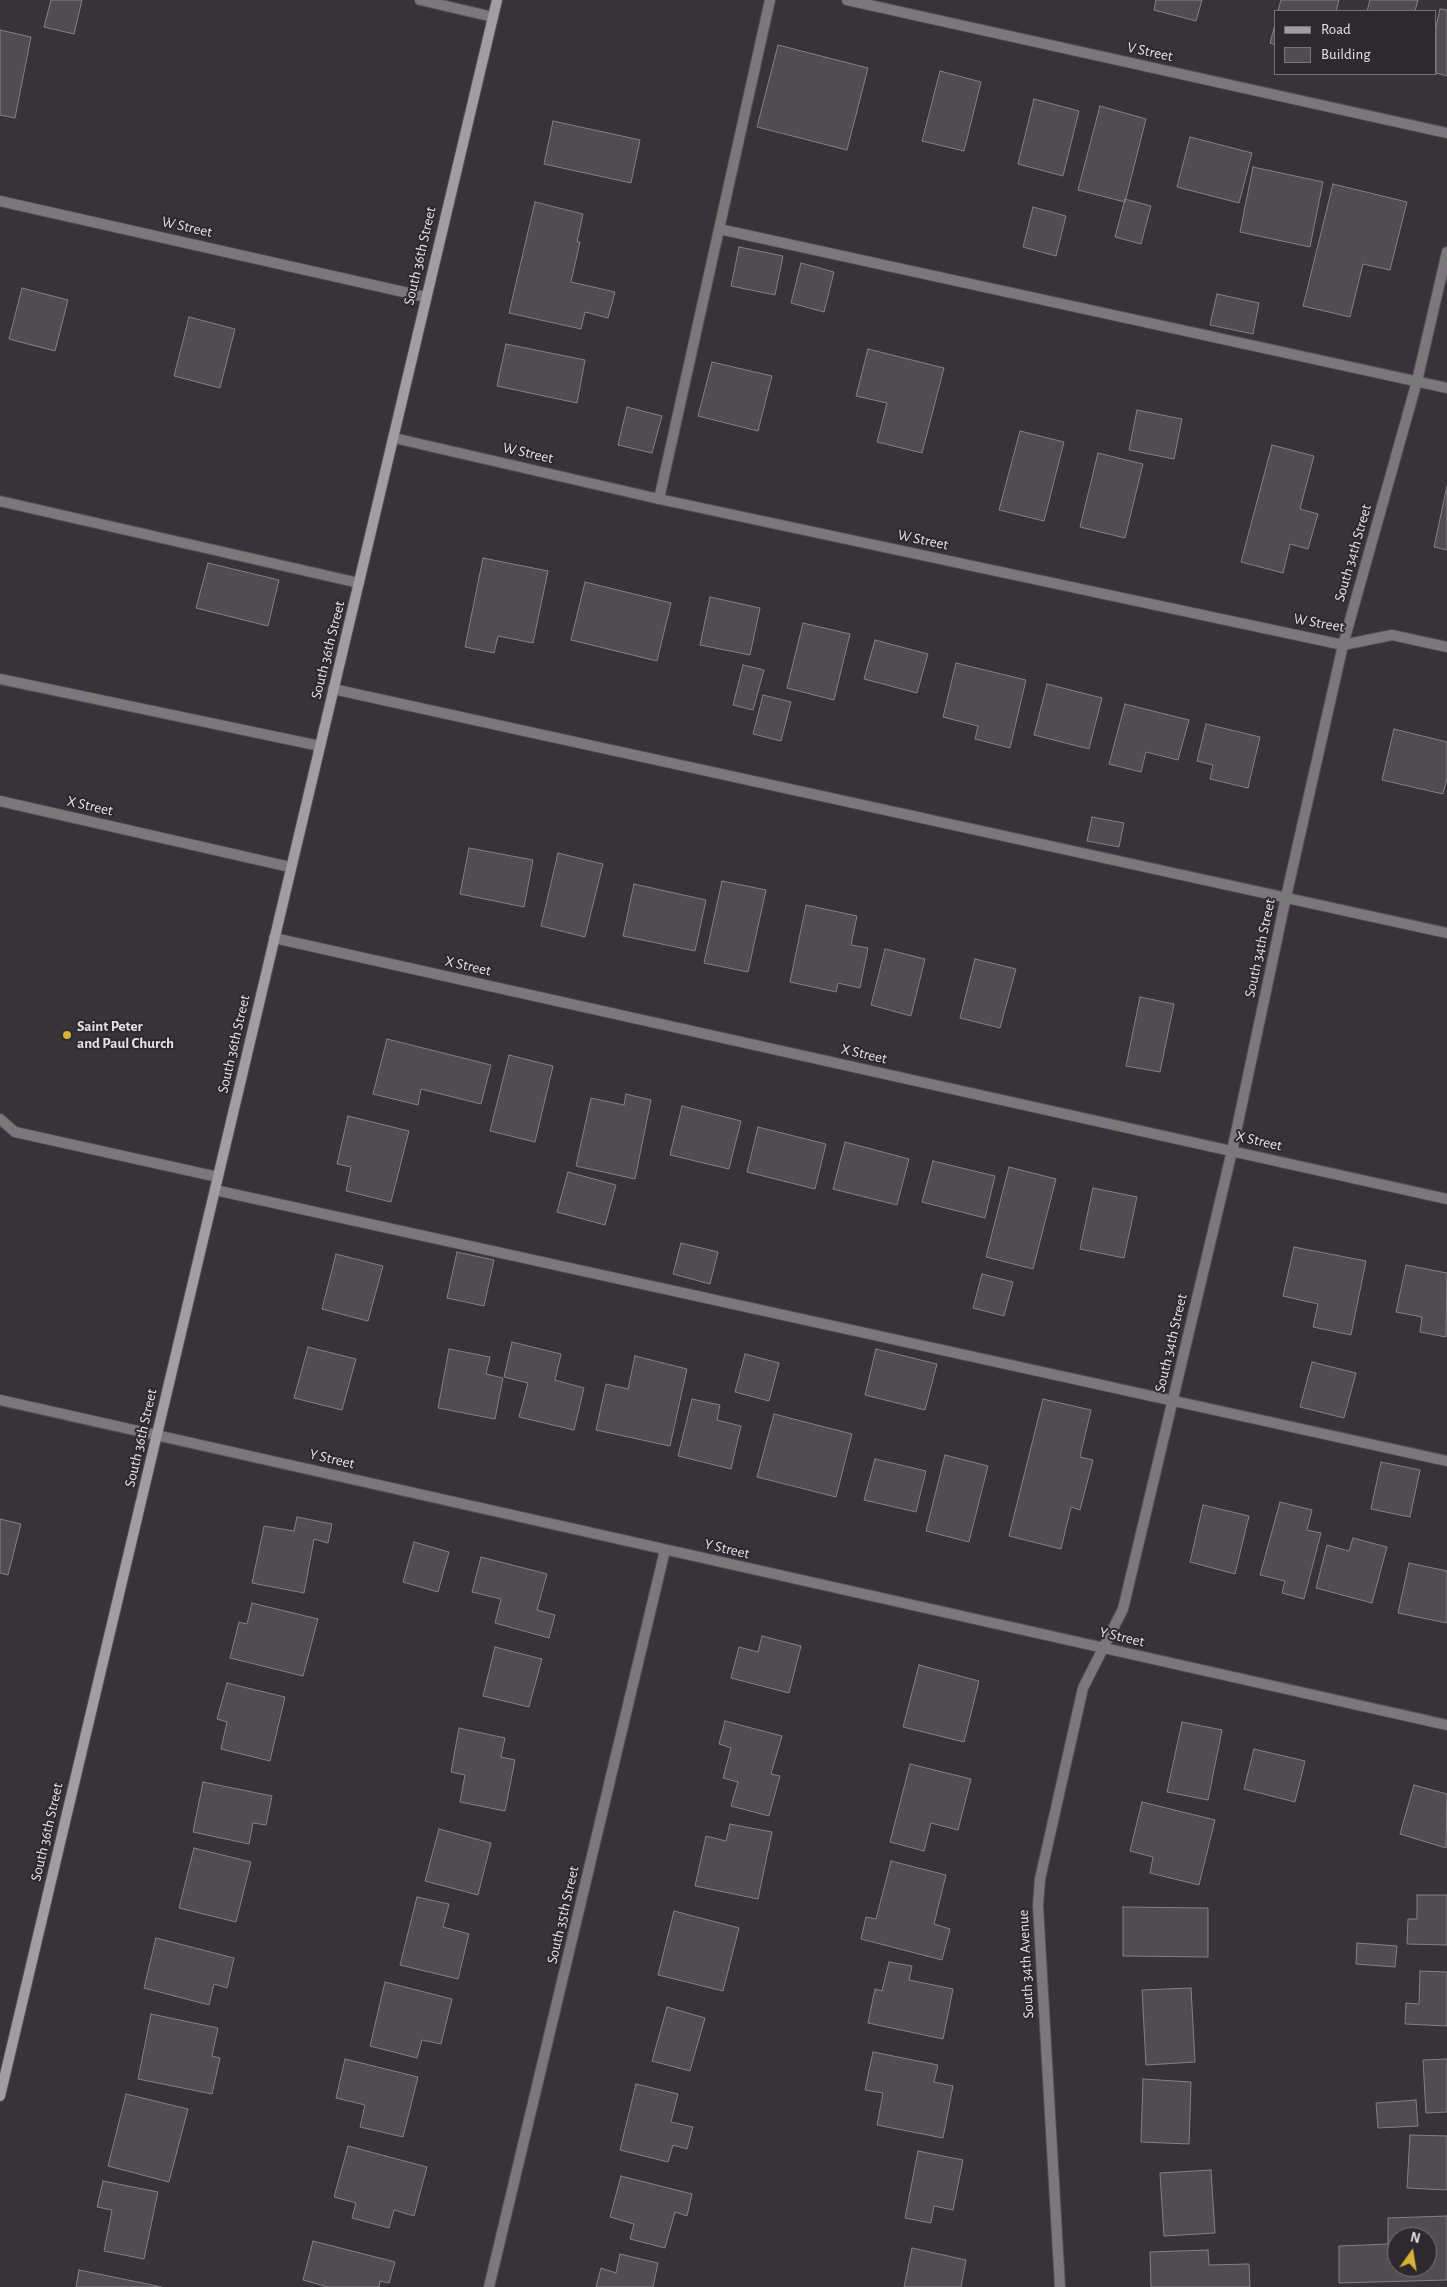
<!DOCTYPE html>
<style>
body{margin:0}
#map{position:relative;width:1447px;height:2287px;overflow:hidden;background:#373337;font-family:"Alegreya Sans",sans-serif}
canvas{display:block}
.legend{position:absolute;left:1274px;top:10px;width:162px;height:65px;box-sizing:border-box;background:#2d292d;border:1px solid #777377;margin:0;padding:6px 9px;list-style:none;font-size:15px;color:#e5e2e5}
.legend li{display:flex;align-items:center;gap:10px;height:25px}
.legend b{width:25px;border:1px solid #777377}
.north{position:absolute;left:1387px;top:2227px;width:50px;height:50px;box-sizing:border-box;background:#2d292d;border:1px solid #777377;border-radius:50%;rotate:13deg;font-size:14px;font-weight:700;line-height:20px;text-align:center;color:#e5e2e5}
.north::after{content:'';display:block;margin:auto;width:18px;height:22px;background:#d9b334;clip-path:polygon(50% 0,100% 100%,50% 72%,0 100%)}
</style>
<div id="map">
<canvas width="1447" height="2287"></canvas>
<ul class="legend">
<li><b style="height:6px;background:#a19ea1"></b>Road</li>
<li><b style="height:14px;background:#504c50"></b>Building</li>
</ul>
<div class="north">N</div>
</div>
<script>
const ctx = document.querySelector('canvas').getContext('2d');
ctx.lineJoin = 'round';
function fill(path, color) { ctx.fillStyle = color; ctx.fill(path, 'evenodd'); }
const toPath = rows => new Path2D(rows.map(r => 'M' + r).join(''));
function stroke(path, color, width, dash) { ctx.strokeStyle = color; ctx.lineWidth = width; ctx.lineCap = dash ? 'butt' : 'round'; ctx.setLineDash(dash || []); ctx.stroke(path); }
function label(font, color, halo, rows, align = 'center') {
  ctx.font = font + ' "Alegreya Sans",sans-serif'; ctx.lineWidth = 4; ctx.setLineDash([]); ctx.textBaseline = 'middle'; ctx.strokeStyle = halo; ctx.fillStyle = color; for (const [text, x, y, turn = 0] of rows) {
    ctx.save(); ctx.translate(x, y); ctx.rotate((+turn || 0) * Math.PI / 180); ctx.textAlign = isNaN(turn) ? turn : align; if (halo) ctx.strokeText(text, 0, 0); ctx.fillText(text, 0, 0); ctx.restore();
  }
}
const building = toPath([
 [51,0,82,0,74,34,44,27,51,0],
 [1156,0,1202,0,1196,21,1154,10,1156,0],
 [1281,0,1339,0,1336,11,1278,11,1281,0],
 [1370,0,1418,0,1415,11,1367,11,1370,0],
 [1440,9,1447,10,1447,76,1436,73,1436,27,1440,9],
 [1276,21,1276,45,1270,43,1276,21],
 [0,30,31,37,15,118,0,115,0,30],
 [778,45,868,68,847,150,757,127,778,45],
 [940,71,981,82,964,151,922,141,940,71],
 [1034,99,1079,111,1063,176,1018,164,1034,99],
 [1100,106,1146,119,1125,202,1078,190,1100,106],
 [553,121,640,140,631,183,544,164,553,121],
 [1190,137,1252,153,1239,203,1177,187,1190,137],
 [1253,167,1323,182,1310,247,1240,232,1253,167],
 [1333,184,1407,202,1390,270,1363,264,1350,317,1303,306,1333,184],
 [1125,199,1151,206,1141,244,1115,237,1125,199],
 [535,202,583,214,577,242,580,242,571,282,615,292,608,318,585,312,581,329,509,313,535,202],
 [1033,207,1066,216,1056,256,1023,247,1033,207],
 [739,247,783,256,775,295,731,286,739,247],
 [801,263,834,272,824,312,791,303,801,263],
 [22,288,68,300,55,351,9,339,22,288],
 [1217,294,1259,303,1253,334,1210,325,1217,294],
 [189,317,235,329,220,388,174,376,189,317],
 [506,344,585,360,577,403,497,386,506,344],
 [868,349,944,368,922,453,877,442,887,403,856,396,868,349],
 [712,362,772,376,758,431,698,416,712,362],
 [627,407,662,416,652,453,618,445,627,407],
 [1137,410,1182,419,1174,459,1129,450,1137,410],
 [1020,431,1064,442,1044,521,999,510,1020,431],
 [1272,445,1314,456,1300,509,1318,514,1308,549,1290,544,1283,573,1241,562,1272,445],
 [1098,453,1143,464,1125,538,1080,527,1098,453],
 [1447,486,1447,550,1434,547,1447,486],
 [483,558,548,571,533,643,498,636,494,653,465,647,483,558],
 [208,563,279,580,268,626,196,608,208,563],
 [585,582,671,603,657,661,571,640,585,582],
 [710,597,760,608,750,655,700,645,710,597],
 [803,623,850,634,834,700,787,688,803,623],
 [875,640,928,654,917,693,864,679,875,640],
 [956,663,1026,680,1010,748,975,739,978,726,943,717,956,663],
 [743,665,764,670,753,710,733,705,743,665],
 [1047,684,1102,698,1089,749,1034,735,1047,684],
 [763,695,791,702,781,741,753,734,763,695],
 [1125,704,1189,720,1178,760,1146,752,1141,772,1109,764,1125,704],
 [1206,724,1260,737,1248,788,1210,779,1213,765,1197,761,1206,724],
 [1394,729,1447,742,1447,778,1443,794,1382,780,1394,729],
 [1092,817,1124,823,1119,847,1087,841,1092,817],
 [469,848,533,860,524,907,460,894,469,848],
 [558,853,603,864,585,937,541,926,558,853],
 [722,881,766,890,748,972,704,963,722,881],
 [634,884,706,900,695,951,623,936,634,884],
 [806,905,857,916,851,945,868,948,860,988,838,983,836,992,790,982,806,905],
 [885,949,925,959,911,1016,871,1005,885,949],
 [975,959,1016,969,1000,1028,960,1018,975,959],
 [1140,997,1174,1004,1160,1072,1126,1066,1140,997],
 [387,1039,491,1065,481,1104,421,1089,418,1105,373,1094,387,1039],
 [509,1055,553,1066,535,1142,490,1131,509,1055],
 [626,1094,651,1100,635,1179,576,1166,591,1098,624,1105,626,1094],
 [682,1106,741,1121,729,1169,670,1155,682,1106],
 [348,1116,409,1131,391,1202,346,1191,351,1167,337,1164,348,1116],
 [758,1127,826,1144,815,1189,747,1172,758,1127],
 [845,1142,909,1159,897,1205,833,1189,845,1142],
 [933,1161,995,1176,985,1218,922,1202,933,1161],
 [1009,1167,1056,1179,1033,1269,986,1257,1009,1167],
 [568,1172,616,1185,605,1225,557,1212,568,1172],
 [1093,1188,1137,1197,1124,1258,1080,1249,1093,1188],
 [681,1243,718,1252,710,1284,673,1274,681,1243],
 [1294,1247,1366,1261,1351,1335,1313,1327,1318,1304,1283,1296,1294,1247],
 [457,1252,494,1260,484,1306,447,1298,457,1252],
 [336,1254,383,1266,368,1321,322,1309,336,1254],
 [1406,1265,1447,1273,1446,1337,1420,1332,1422,1317,1396,1312,1406,1265],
 [982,1274,1013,1282,1004,1316,973,1308,982,1274],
 [512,1342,561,1354,555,1380,584,1388,574,1430,519,1417,528,1383,504,1377,512,1342],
 [308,1347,356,1359,342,1410,294,1398,308,1347],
 [449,1349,490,1357,486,1374,503,1378,495,1419,438,1408,449,1349],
 [876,1349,937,1364,925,1410,865,1395,876,1349],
 [745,1354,779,1363,769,1401,735,1392,745,1354],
 [635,1356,687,1369,670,1446,596,1430,606,1384,628,1389,635,1356],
 [1312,1362,1356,1373,1344,1418,1300,1407,1312,1362],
 [692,1399,720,1405,717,1420,741,1426,731,1469,678,1456,692,1399],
 [1043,1399,1091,1410,1080,1457,1093,1460,1080,1510,1071,1507,1061,1549,1009,1536,1043,1399],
 [774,1414,852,1434,836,1497,757,1477,774,1414],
 [945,1455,988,1466,969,1542,926,1531,945,1455],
 [875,1459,926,1471,916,1512,864,1500,875,1459],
 [1381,1462,1420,1470,1410,1517,1371,1509,1381,1462],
 [1280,1502,1312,1510,1307,1530,1321,1533,1304,1599,1282,1593,1285,1581,1260,1575,1280,1502],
 [1203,1505,1249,1516,1235,1574,1190,1562,1203,1505],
 [297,1517,332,1524,328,1543,314,1539,304,1593,252,1583,264,1526,294,1531,297,1517],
 [0,1519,21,1524,8,1575,0,1573,0,1519],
 [1353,1538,1387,1547,1372,1603,1316,1588,1327,1545,1349,1551,1353,1538],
 [414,1542,449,1552,438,1592,403,1582,414,1542],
 [481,1557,547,1574,537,1610,555,1615,549,1638,495,1623,501,1599,472,1592,481,1557],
 [1409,1563,1447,1571,1447,1623,1398,1613,1409,1563],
 [252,1603,318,1619,303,1676,230,1658,239,1622,247,1624,252,1603],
 [762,1636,801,1646,789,1693,731,1678,739,1647,758,1652,762,1636],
 [495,1647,542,1659,529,1707,483,1696,495,1647],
 [919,1665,979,1681,964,1742,903,1727,919,1665],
 [227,1683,285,1697,270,1761,221,1749,227,1722,217,1719,227,1683],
 [725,1721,782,1736,771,1774,780,1776,769,1816,731,1806,738,1782,723,1778,731,1748,719,1744,725,1721],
 [1182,1722,1222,1730,1208,1800,1167,1792,1182,1722],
 [459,1728,505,1738,501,1757,515,1760,505,1811,460,1802,465,1775,451,1772,459,1728],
 [1254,1749,1305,1761,1295,1802,1244,1789,1254,1749],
 [910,1764,971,1779,958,1830,931,1823,924,1851,890,1842,910,1764],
 [203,1782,272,1796,266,1825,253,1823,249,1844,193,1832,203,1782],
 [1414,1785,1447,1794,1446,1848,1400,1834,1414,1785],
 [1142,1802,1215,1820,1199,1885,1150,1873,1153,1857,1130,1851,1142,1802],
 [730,1824,772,1832,758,1899,695,1886,706,1836,726,1841,730,1824],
 [439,1829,491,1843,478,1895,425,1881,439,1829],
 [194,1848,251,1862,236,1922,179,1908,194,1848],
 [891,1861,946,1875,934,1924,950,1929,942,1960,861,1939,866,1917,876,1919,891,1861],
 [1417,1895,1447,1895,1447,1945,1407,1944,1408,1919,1417,1919,1417,1895],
 [417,1897,449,1904,443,1927,469,1934,458,1979,400,1965,417,1897],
 [1123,1907,1208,1908,1208,1957,1123,1956,1123,1907],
 [674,1911,739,1928,723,1991,658,1975,674,1911],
 [156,1938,234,1958,227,1988,214,1984,209,2005,144,1988,156,1938],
 [1357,1943,1397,1946,1395,1967,1356,1964,1357,1943],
 [889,1962,912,1966,909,1980,953,1989,943,2039,868,2023,875,1989,882,1991,889,1962],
 [1420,1971,1447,1972,1447,2026,1405,2024,1406,2003,1419,2004,1420,1971],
 [385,1982,452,1999,441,2044,422,2040,417,2058,370,2046,385,1982],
 [1191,1988,1195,2062,1146,2065,1142,1990,1191,1988],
 [667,2007,705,2018,690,2071,652,2061,667,2007],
 [151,2014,218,2028,212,2056,220,2058,212,2094,138,2079,151,2014],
 [873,2052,938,2065,934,2082,953,2086,943,2138,877,2125,883,2093,865,2090,873,2052],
 [345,2059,418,2077,403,2137,360,2127,365,2105,336,2098,345,2059],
 [1447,2059,1447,2112,1426,2113,1423,2060,1447,2059],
 [1143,2079,1191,2082,1189,2144,1141,2142,1143,2079],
 [636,2084,678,2094,671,2122,693,2127,687,2149,673,2145,668,2162,620,2150,636,2084],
 [126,2094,188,2109,169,2182,108,2166,126,2094],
 [1416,2100,1418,2126,1378,2128,1376,2103,1416,2100],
 [1410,2135,1447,2136,1447,2190,1407,2188,1410,2135],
 [348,2146,427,2167,414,2216,394,2210,389,2228,352,2218,356,2203,334,2197,348,2146],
 [918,2151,963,2160,953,2210,934,2206,931,2223,905,2218,918,2151],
 [1211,2170,1215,2233,1164,2236,1160,2173,1211,2170],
 [621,2176,692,2194,687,2216,675,2212,665,2248,630,2239,634,2224,610,2217,621,2176],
 [103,2181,158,2192,144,2259,104,2251,112,2210,97,2207,103,2181],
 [1447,2216,1447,2280,1339,2283,1339,2246,1388,2244,1388,2218,1447,2216],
 [1397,2237,1427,2237,1427,2267,1397,2267,1397,2237],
 [313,2241,395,2262,389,2283,380,2281,379,2287,328,2287,303,2280,313,2241],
 [912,2248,966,2260,961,2287,904,2287,912,2248],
 [1208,2250,1209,2265,1249,2264,1250,2287,1151,2287,1150,2252,1208,2250],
 [620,2254,658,2263,653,2287,596,2287,601,2268,616,2273,620,2254],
 [79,2270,162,2287,76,2287,79,2270]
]);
fill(building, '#504c50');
stroke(building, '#858085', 1);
const service = toPath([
 [420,0,493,17],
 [719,229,1447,388],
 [659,499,770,0],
 [0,501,359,583],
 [0,679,320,746],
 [333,689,1447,933],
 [0,1119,15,1132,218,1177],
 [215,1190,1447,1461]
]);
const minor = toPath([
 [847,0,1447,133],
 [0,201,426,297],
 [394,438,659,499,1343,645,1392,635,1447,647],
 [0,801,290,867],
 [274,938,1447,1199],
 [0,1400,1447,1725],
 [489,2287,665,1550],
 [1060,2287,1038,1906,1040,1879,1083,1688,1123,1609,1232,1151,1286,897,1343,645,1417,381,1447,252]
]);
const secondary = toPath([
 [0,2096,497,0]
]);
stroke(service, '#534f53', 12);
stroke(minor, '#534f53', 12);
stroke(secondary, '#534f53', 12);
stroke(service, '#7a787a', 10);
stroke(minor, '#7a787a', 10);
stroke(secondary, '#a19ea1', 10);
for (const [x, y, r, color] of [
 [67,1035,5,"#d9b334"]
]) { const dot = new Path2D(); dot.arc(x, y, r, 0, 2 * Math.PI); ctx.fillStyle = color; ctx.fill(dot); stroke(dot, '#2d292d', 2); }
label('15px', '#e5e2e5', '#2d292d', [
 ["V Street",1150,52,12],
 ["W Street",187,227,13],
 ["South 36th Street",420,256,-77],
 ["W Street",528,453,13],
 ["W Street",923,540,12],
 ["South 34th Street",1353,553,-74],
 ["W Street",1319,623,10],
 ["South 36th Street",328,650,-76],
 ["X Street",90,806,13],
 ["South 34th Street",1260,948,-78],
 ["X Street",468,966,13],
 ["South 36th Street",234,1044,-77],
 ["X Street",864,1054,13],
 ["X Street",1259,1141,13],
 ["South 34th Street",1171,1343,-77],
 ["South 36th Street",141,1438,-77],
 ["Y Street",332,1459,13],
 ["Y Street",727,1549,13],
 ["Y Street",1122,1637,13],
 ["South 36th Street",47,1832,-77],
 ["South 35th Street",563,1915,-77],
 ["South 34th Avenue",1026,1964,-93]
]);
label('bold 15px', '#e5e2e5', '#2d292d', [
 ["Saint Peter",77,1026],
 ["and Paul Church",77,1043]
], 'left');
</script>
